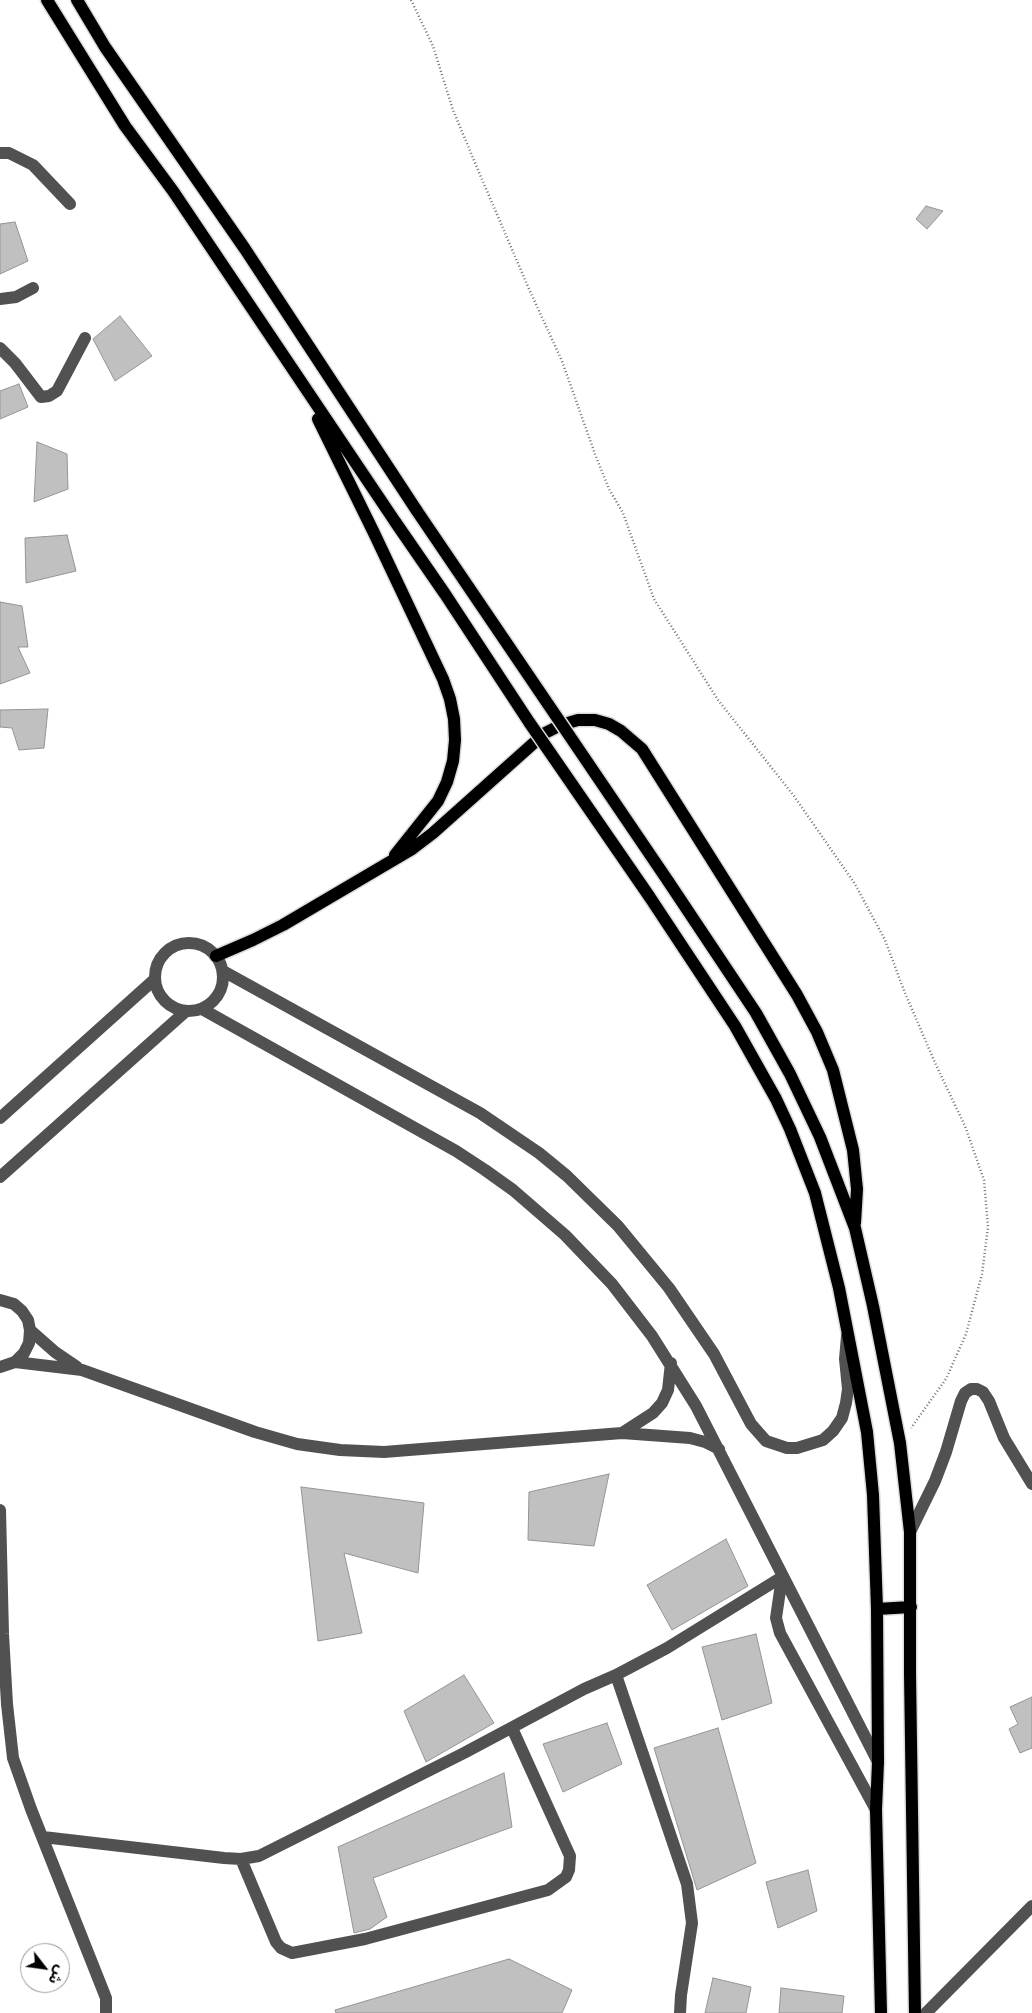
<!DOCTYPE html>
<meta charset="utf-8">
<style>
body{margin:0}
#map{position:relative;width:1032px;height:2013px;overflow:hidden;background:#fff;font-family:Jost,"Noto Sans Arabic",sans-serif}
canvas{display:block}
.north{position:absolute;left:20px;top:1943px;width:50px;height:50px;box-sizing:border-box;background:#fff;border:1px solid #999;border-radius:50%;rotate:120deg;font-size:14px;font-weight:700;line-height:20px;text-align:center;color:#000}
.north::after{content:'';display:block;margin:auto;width:18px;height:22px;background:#000;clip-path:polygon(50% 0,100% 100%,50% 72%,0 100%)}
</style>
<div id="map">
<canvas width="1032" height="2013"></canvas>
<div class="north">ش</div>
</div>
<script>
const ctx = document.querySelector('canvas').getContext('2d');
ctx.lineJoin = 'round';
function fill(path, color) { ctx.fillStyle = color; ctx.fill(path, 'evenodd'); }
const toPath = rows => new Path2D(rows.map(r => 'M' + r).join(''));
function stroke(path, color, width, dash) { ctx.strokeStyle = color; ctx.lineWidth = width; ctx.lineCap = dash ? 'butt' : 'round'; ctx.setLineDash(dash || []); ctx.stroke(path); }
const building = toPath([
 [926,206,943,211,927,229,916,219,926,206],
 [15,222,28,261,0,274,0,224,15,222],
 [120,316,152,356,115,381,93,339,120,316],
 [19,384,28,407,0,419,0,391,19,384],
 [37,442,67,454,68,489,34,502,37,442],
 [67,535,76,571,26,583,25,538,67,535],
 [0,602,22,606,28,647,18,647,30,673,0,684,0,602],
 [48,709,44,748,19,750,12,728,0,727,0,710,48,709],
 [609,1474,594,1546,528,1540,529,1492,609,1474],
 [301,1487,424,1503,418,1573,344,1553,362,1633,318,1641,301,1487],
 [726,1539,748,1586,672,1630,647,1585,726,1539],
 [756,1634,772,1703,722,1720,702,1647,756,1634],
 [464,1675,494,1723,426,1762,404,1711,464,1675],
 [1032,1697,1032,1748,1020,1753,1009,1729,1018,1724,1010,1707,1032,1697],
 [607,1723,622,1764,563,1792,543,1744,607,1723],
 [718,1728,756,1863,697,1890,654,1748,718,1728],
 [504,1773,512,1827,373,1878,387,1917,370,1929,354,1933,338,1847,504,1773],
 [808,1870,817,1911,778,1928,766,1882,808,1870],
 [509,1959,572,1990,562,2013,336,2013,335,2010,509,1959],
 [713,1978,751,1987,746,2013,705,2013,713,1978],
 [781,1988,844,1996,842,2013,779,2013,781,1988]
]);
fill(building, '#c0c0c0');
stroke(building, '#959595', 1);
const major = toPath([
 [47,0,125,126,173,191,396,523],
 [77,0,105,47,245,249,417,511],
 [318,419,374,533,443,679,450,699,454,719,455,740,453,761,447,782,438,801,395,855],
 [668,881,756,1013,790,1074,820,1137,855,1228,873,1306,900,1443,910,1532,910,1674,915,2013],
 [649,896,735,1026,776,1099,790,1129,815,1193,839,1288,867,1432,873,1495,877,1609,878,1762,876,1810,881,2013],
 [216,956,253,940,283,925,412,849,433,833,545,733,561,725,578,720,595,720,609,724,621,731,642,749,797,995,817,1032,833,1070,853,1150,857,1189,855,1223],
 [877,1609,911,1607]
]);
stroke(major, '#dbdbdb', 15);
stroke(toPath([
 [411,0,433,46,453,110,478,170,529,289,562,361,595,454,609,489,623,513,654,599,718,700,794,796,855,884,885,940,905,993,936,1065,965,1126,984,1180,988,1227,982,1274,966,1334,946,1379,911,1428]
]), '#737373', 2.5, [1, 2.5]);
stroke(toPath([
 [0,153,9,153,33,165,70,204],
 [0,299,16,297,33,288],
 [0,348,15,363,41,397,49,396,57,391,85,338],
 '155 977a34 34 0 1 1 68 0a34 34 0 1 1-68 0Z',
 [223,971,480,1113,539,1153,567,1176,618,1226,669,1288,714,1354,751,1424,766,1441,787,1448,797,1448,823,1440,833,1431,842,1418,846,1403,848,1389,845,1359,847,1336],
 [202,1009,456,1151,485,1170,513,1190,565,1235,612,1284,652,1336,696,1406,878,1762],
 [0,1118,155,979],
 [0,1177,185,1012],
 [0,1300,14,1304,22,1311,28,1320,30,1330,29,1343,24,1353,15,1362,0,1367],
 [30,1330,55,1352,77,1367],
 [15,1362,82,1370,255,1432,297,1444,340,1450,384,1452,622,1433,690,1438,705,1442,719,1449],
 [622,1433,653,1413,662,1403,668,1390,671,1363],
 [0,1510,3,1634,7,1704,13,1758,31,1809,106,1998,106,2013],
 [910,1532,935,1481,946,1452,961,1401,965,1393,971,1389,977,1389,983,1392,989,1401,1004,1438,1032,1484],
 [782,1577,776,1618,780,1633,876,1810],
 [616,1675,687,1884,692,1923,681,1995,680,2013],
 [43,1837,224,1858,241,1859,259,1856,464,1753,584,1689,616,1675,667,1648,782,1577],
 [241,1859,276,1942,281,1948,292,1953,365,1939,548,1890,566,1877,569,1870,570,1856,512,1728],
 [926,2013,1032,1906]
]), '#515151', 12);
stroke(major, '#000', 12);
const majorBridge = toPath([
 [417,511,668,881],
 [396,523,445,594,529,722,649,896]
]);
stroke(majorBridge, '#dbdbdb', 15, []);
stroke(majorBridge, '#000', 12);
</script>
